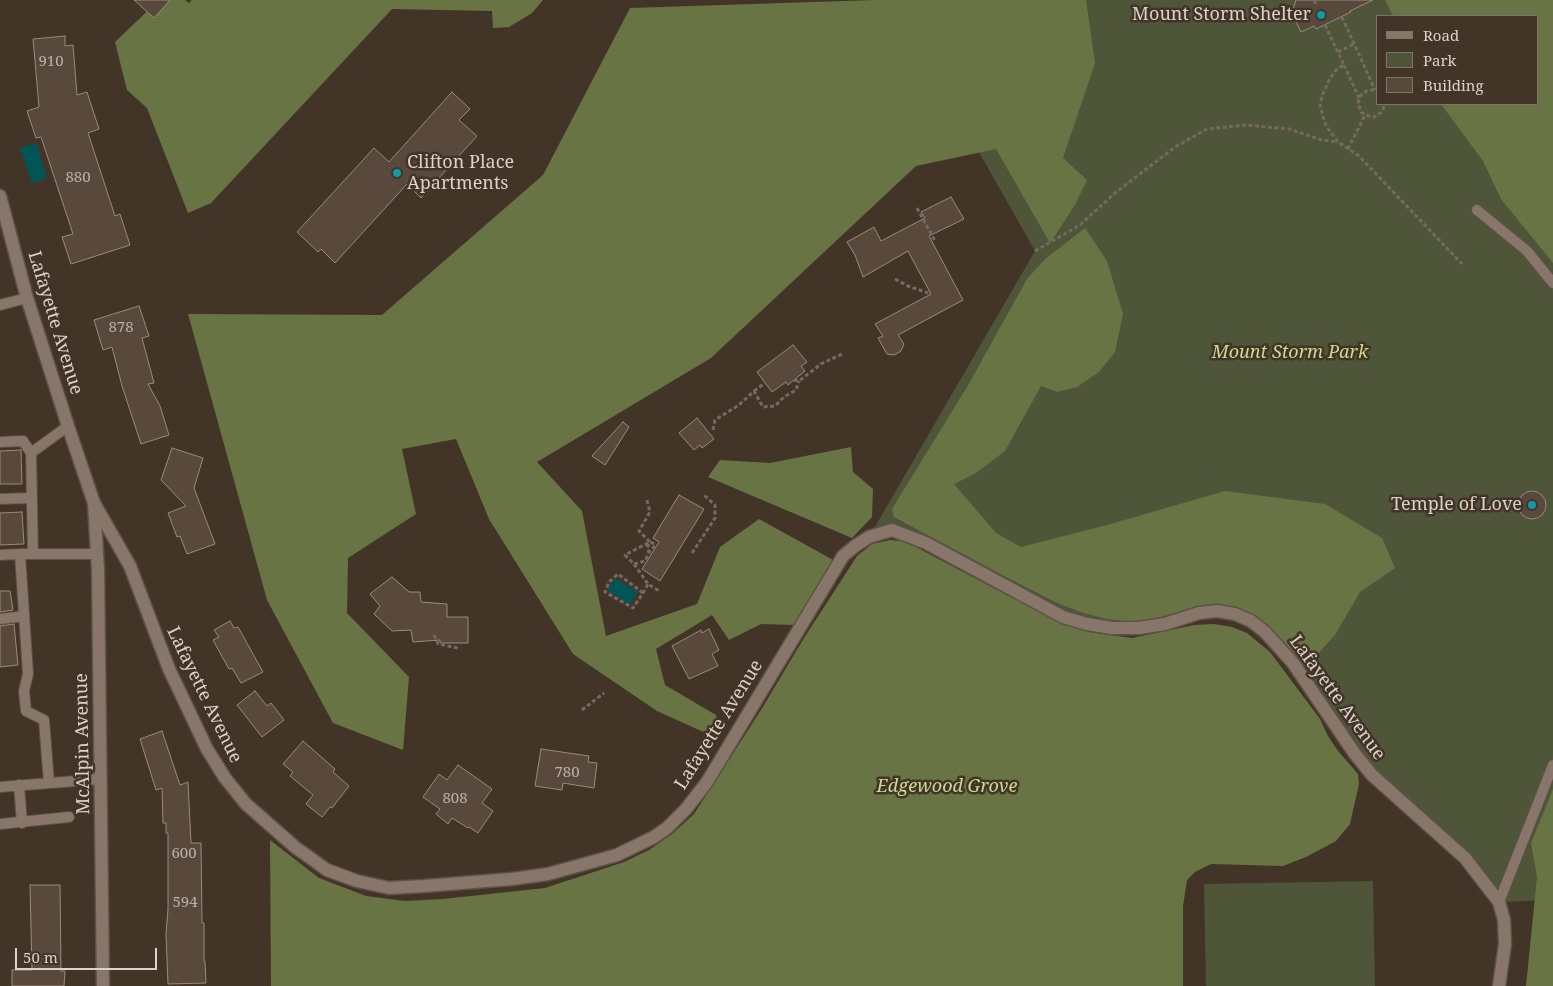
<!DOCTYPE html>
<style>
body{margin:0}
#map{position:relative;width:1553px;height:986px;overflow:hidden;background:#433428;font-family:"Noto Serif",serif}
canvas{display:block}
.legend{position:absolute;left:1376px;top:15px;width:162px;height:90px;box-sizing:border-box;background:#433428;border:1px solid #807369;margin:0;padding:6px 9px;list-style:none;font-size:15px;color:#dbd2ca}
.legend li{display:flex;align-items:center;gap:10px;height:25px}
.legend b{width:25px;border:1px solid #807369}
.scale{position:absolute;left:15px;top:948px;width:142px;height:22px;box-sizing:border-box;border:2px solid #dbd2ca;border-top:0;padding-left:6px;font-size:15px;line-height:18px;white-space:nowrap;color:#dbd2ca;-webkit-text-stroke:4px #433428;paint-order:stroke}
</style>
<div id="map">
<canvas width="1553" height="986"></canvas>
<ul class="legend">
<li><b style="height:6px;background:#877669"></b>Road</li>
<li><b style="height:14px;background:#4e5539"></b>Park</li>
<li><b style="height:14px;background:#59493d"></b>Building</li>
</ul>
<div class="scale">50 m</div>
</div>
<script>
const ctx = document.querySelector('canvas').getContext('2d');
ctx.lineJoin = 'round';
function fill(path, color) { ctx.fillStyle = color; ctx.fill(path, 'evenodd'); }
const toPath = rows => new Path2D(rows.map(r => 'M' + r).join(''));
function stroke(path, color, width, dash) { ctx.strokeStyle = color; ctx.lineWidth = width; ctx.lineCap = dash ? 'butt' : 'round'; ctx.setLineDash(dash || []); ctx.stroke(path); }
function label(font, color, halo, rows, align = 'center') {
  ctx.font = font + ' "Noto Serif",serif'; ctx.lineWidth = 5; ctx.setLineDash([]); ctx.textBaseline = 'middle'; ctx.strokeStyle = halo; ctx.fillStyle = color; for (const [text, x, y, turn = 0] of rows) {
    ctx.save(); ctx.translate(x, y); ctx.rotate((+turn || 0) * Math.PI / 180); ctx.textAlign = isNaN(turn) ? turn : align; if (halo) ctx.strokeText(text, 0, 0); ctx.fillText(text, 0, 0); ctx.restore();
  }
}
fill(toPath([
 [893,0,1553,0,1553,900,1499,902,1465,858,1372,775,1293,663,1235,614,1165,624,1087,624,892,530,869,537,1035,251],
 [1377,16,1537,16,1537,104,1377,104],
 [1373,881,1375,986,1206,986,1204,884]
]), '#4e5539');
fill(toPath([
 [159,0,185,0,189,3,192,0,543,0,532,13,509,27,493,28,492,11,392,9,211,203,188,213,147,108,127,90,115,42],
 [875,0,1086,0,1095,63,1063,158,1087,180,1075,205,1050,243,996,149,916,166,711,358,537,462,582,511,606,636,697,604,720,547,759,519,835,561,795,625,761,624,729,640,712,615,656,649,665,685,716,715,719,739,657,711,573,654,489,519,456,439,402,449,416,514,348,558,347,613,409,677,403,750,333,723,267,600,188,314,382,315,543,175,630,8],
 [1385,0,1553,0,1553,263,1501,199,1483,161,1441,104,1537,104,1537,16,1393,16],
 [1085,228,1107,261,1123,314,1115,352,1099,372,1077,387,1057,392,1041,386,1005,451,976,473,954,484,996,533,1021,547,1107,525,1225,491,1325,504,1382,538,1395,568,1360,592,1335,635,1304,669,1271,629,1251,614,1230,608,1198,609,1177,612,1151,620,1133,622,1107,619,1083,613,1055,602,1006,577,894,517,892,509,967,387,1027,279,1045,259],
 [851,447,853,472,873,489,872,517,852,538,708,477,720,460,770,463],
 [890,540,901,541,916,547,1007,595,1089,632,1132,638,1194,625,1214,624,1232,627,1247,633,1270,652,1320,719,1328,736,1338,751,1358,774,1359,784,1350,824,1336,841,1306,857,1283,866,1211,864,1195,872,1187,880,1183,906,1183,986,271,986,270,840,319,878,366,896,405,901,443,899,545,888,624,862,649,850,672,834,694,814,761,710,804,638,857,556,872,544],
 [1553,789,1553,986,1526,986,1537,877,1531,843]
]), '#697445');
fill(toPath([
 [36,143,47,178,32,183,20,148],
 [615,578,638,592,630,605,607,590]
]), '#025557');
const building = toPath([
 [134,0,170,0,154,18,134,0],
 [1296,0,1373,0,1350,11,1351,12,1316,29,1314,26,1301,32,1292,13,1296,0],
 [65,36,65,46,73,45,77,95,87,92,99,129,88,133,115,216,120,214,130,245,71,264,62,237,73,234,41,137,36,138,27,111,39,107,33,39,65,36],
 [452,92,470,109,459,120,477,136,421,198,407,184,335,263,321,249,318,252,297,232,374,148,389,162,452,92],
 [951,197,964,219,929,236,963,300,898,335,904,344,901,351,894,355,887,354,878,338,883,336,875,324,931,294,908,251,863,277,855,255,847,242,874,227,881,241,925,218,921,212,951,197],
 [139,306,149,336,142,338,154,383,148,384,160,406,169,435,141,444,122,386,112,347,103,350,94,320,139,306],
 [793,345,807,362,801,366,805,371,788,385,786,382,772,392,757,372,793,345],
 [697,418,714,439,702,448,700,445,694,450,679,433,697,418],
 [623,422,629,427,605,465,592,456,623,422],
 [172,448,203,458,194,488,215,544,187,554,180,536,177,537,168,513,186,506,161,480,172,448],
 [21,450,22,484,0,484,0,451,21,450],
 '1518 505a14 14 0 1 1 28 0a14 14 0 1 1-28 0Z',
 [679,495,704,509,660,581,642,569,659,542,653,538,679,495],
 [22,512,24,544,0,545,0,513,22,512],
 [392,577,409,592,420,592,421,602,447,604,447,617,468,617,468,643,440,643,440,640,413,642,411,630,392,631,374,614,380,606,370,594,392,577],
 [0,591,10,591,13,610,0,612,0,591],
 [230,621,234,628,238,627,263,672,241,683,232,668,229,669,213,640,219,637,214,630,230,621],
 [14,624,18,665,0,667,0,626,14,624],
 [709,629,719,650,712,654,718,666,689,679,672,646,701,630,702,633,709,629],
 [255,691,267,706,271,703,284,720,262,737,237,705,255,691],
 [162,731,180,785,188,782,191,843,201,843,202,923,204,923,204,961,205,961,206,983,168,984,166,934,168,909,168,833,166,833,166,823,163,823,162,788,156,790,140,739,162,731],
 [303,741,335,769,333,772,349,786,332,808,330,807,322,817,306,804,313,795,290,776,293,772,283,764,303,741],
 [541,749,589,756,588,762,597,763,594,788,563,783,562,790,535,786,541,749],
 [458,765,492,789,482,803,493,811,478,833,469,827,468,828,452,818,448,824,436,814,440,809,423,797,439,774,447,780,458,765],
 [30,885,60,885,61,971,65,971,64,986,12,986,12,970,32,970,30,885]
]);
fill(building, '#59493d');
stroke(building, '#9b897c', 1);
const lane = toPath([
 [1477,210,1527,251,1553,283],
 [0,305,27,298],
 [0,442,23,441,31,453,33,554],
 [31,453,68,426],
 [0,499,31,498],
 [0,555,20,554],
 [0,619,24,616],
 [49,783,44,720,26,711,24,691,28,674,20,554,97,554],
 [19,785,22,823],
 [0,787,101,779],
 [0,824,69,817],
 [1499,902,1553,765]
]);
const street = toPath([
 [94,503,130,566,169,669,207,749,225,778,246,804,295,847,327,870,357,881,389,888,424,886,512,879,548,874,617,855,654,837,667,828,686,809,707,782,843,556,855,546,869,537,892,530,926,543,1063,617,1087,624,1112,628,1139,628,1165,624,1199,613,1217,611,1235,614,1251,621,1265,632,1293,663,1355,754,1372,775,1465,858,1499,902,1504,920,1505,944,1499,986]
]);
const secondary = toPath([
 [0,196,27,298,68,426,94,503,98,570,103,986]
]);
stroke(lane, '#5e5248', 12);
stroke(street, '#5e5248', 15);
stroke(secondary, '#5e5248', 15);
stroke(toPath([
 [1314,0,1316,4],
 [1342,17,1375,90],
 [1325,25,1344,65,1336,70,1330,78,1322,96,1320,106,1326,126,1338,142,1359,156,1462,264],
 [1338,52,1354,44],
 [1344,65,1359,98],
 [1374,90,1368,90,1361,95,1358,103,1361,112,1365,115,1374,117,1382,112,1385,104],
 [1348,149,1365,115],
 [917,208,935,241],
 [1035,251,1080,225,1115,193,1175,147,1207,129,1246,125,1289,129,1322,140,1338,142],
 [895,279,908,286,931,294],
 [794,380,799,381,821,364,842,354],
 [754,391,765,383],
 [713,430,715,420,739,405,754,391,763,407,775,406,784,397,796,390,799,381],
 [647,500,650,512,639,531,650,542,647,548,649,552],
 [692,553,715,518,715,505,704,495],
 [634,564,645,561,649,552,652,550,655,544,650,542,625,555,634,564,648,584,659,591],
 [643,593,618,574,609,582,605,592,633,608,643,593,648,584],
 [434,635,438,644,458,648],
 [582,710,604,693]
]), '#76695f', 3, [4, 2.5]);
stroke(lane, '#877669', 10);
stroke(street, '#877669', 12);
stroke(secondary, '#877669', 12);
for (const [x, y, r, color] of [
 [1321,15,5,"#0f9aa8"],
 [397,173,5,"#0f9aa8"],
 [1532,505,5,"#0f9aa8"]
]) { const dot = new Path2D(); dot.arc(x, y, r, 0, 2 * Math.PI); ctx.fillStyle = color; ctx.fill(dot); stroke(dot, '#433428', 2); }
label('15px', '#bab0a7', null, [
 ["910",51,62],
 ["880",78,178],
 ["878",121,328],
 ["780",567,773],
 ["808",455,799],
 ["600",184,854],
 ["594",185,903]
]);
label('18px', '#dbd2ca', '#433428', [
 ["Mount Storm Shelter",1311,15],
 ["Clifton Place",407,163,"left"],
 ["Apartments",407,184,"left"],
 ["Temple of Love",1522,505]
], 'right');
label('18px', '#dbd2ca', '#433428', [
 ["Lafayette Avenue",55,323,73],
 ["Lafayette Avenue",204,695,64],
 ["Lafayette Avenue",1337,698,54],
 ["Lafayette Avenue",719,725,-58],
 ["McAlpin Avenue",83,744,-91]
]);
label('italic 18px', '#cadb91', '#433428', [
 ["Mount Storm Park",1290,353],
 ["Edgewood Grove",947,787]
]);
</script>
